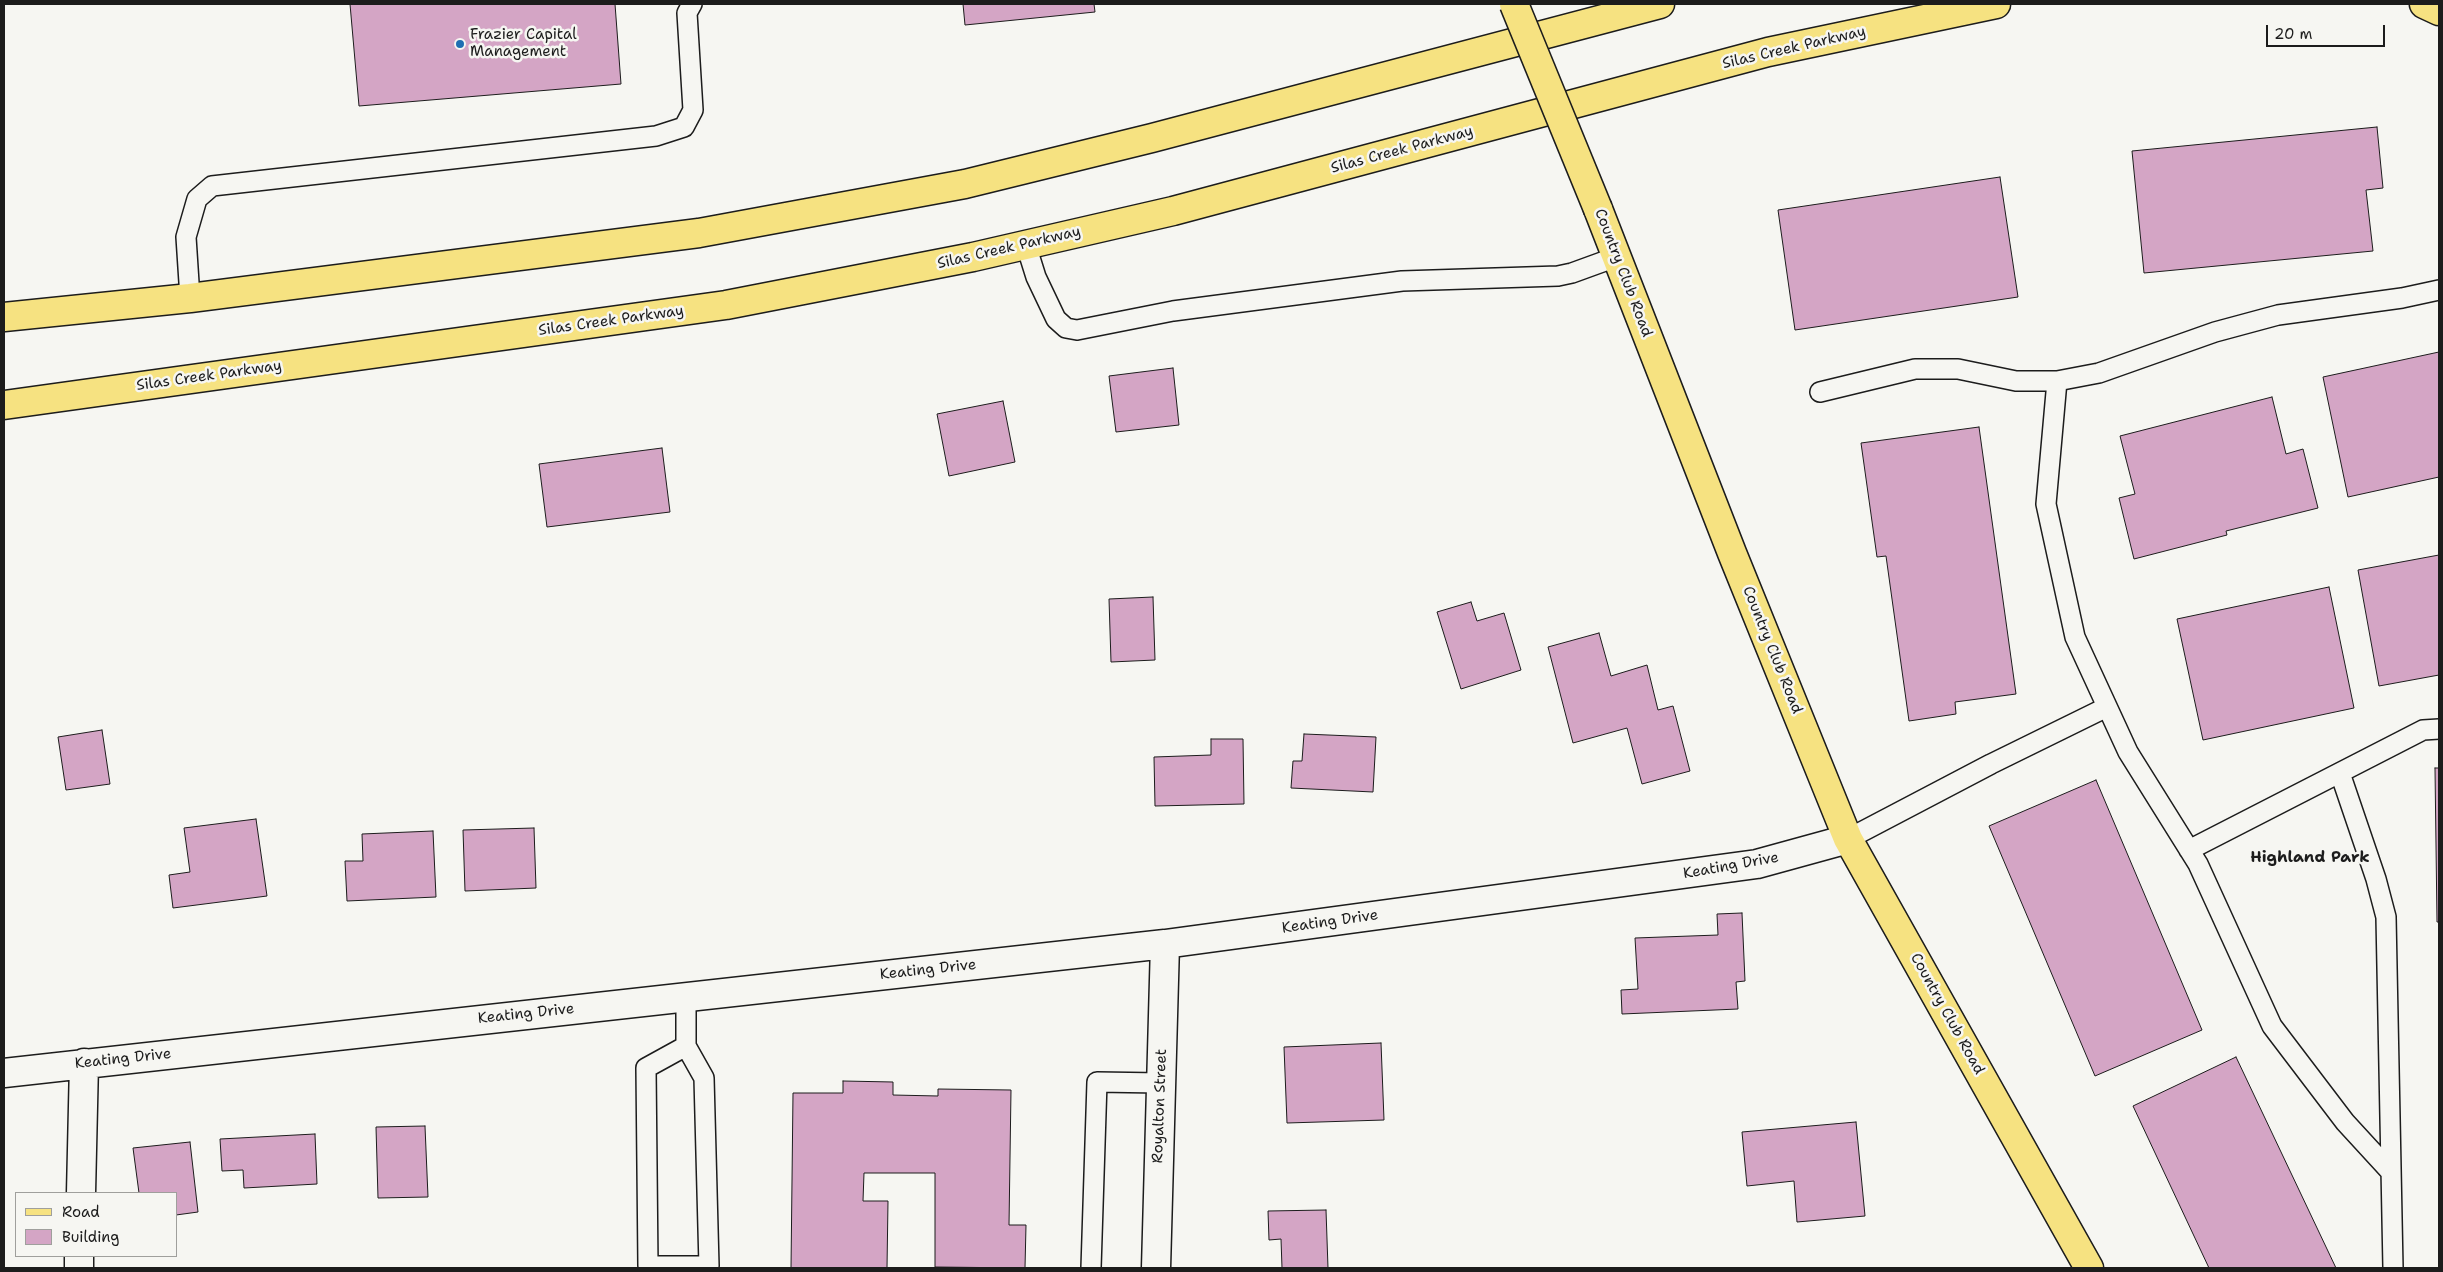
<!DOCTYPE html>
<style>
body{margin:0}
#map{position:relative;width:2443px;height:1272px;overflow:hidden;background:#f6f6f2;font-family:"Shantell Sans",sans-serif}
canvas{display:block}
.frame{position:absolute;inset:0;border:5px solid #1c1c1c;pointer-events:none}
.legend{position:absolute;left:15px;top:1192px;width:162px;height:65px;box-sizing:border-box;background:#f6f6f2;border:1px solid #9f9f9c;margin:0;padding:6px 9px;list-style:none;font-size:15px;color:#1c1c1c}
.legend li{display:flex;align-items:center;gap:10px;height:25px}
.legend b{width:25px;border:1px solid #9f9f9c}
.scale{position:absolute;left:2266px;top:25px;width:119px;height:22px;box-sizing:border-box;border:2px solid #1c1c1c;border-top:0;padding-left:6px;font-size:15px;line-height:18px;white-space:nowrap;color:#1c1c1c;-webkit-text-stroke:4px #f6f6f2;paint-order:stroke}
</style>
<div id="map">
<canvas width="2443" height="1272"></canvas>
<div class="frame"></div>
<ul class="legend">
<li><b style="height:6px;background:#f6e281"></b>Road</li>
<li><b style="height:14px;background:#d4a5c5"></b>Building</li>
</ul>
<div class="scale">20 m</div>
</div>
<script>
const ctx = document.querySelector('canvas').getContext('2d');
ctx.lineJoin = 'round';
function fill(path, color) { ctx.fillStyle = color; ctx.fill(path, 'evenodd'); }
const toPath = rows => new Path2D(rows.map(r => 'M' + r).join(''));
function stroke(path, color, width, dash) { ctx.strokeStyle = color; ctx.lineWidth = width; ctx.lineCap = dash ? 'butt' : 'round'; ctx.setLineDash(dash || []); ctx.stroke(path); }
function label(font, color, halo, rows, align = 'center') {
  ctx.font = font + ' "Shantell Sans",sans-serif'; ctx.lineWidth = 5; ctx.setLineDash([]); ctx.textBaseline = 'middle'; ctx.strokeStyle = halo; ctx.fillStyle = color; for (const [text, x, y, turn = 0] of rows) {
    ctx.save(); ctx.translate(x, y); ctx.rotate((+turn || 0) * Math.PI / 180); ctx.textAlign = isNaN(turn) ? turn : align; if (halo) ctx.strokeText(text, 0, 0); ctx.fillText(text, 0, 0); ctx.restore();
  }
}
const building = toPath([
 [350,4,615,4,621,84,359,106,350,4],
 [963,4,1094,4,1095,12,965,25,963,4],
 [2377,127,2383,188,2366,190,2373,251,2144,273,2132,151,2377,127],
 [2000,177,2018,297,1795,330,1778,210,2000,177],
 [2439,352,2439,477,2348,497,2323,377,2439,352],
 [1173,368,1179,425,1116,432,1109,376,1173,368],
 [2272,397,2286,454,2303,449,2318,508,2226,531,2227,535,2134,559,2119,498,2135,494,2120,436,2272,397],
 [1003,401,1015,462,949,476,937,414,1003,401],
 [1979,427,2016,694,1955,702,1956,714,1909,721,1886,556,1877,557,1861,443,1979,427],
 [662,448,670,512,547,527,539,464,662,448],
 [2439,555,2439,675,2379,686,2358,570,2439,555],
 [2329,587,2354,708,2203,740,2177,619,2329,587],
 [1153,597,1155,660,1111,662,1109,599,1153,597],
 [1471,602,1477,621,1504,613,1521,670,1461,689,1437,612,1471,602],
 [1599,633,1611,676,1647,665,1658,710,1673,706,1690,771,1642,784,1627,728,1573,743,1548,647,1599,633],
 [102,730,110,784,66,790,58,737,102,730],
 [1304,734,1376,737,1373,792,1291,788,1293,761,1302,761,1304,734],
 [1211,739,1243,739,1244,804,1155,806,1154,757,1211,755,1211,739],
 [2435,768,2439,768,2439,922,2437,922,2435,768],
 [2096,780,2202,1030,2095,1076,1989,826,2096,780],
 [256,819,267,896,173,908,169,875,190,872,184,828,256,819],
 [534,828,536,888,465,891,463,830,534,828],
 [433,831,436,897,347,901,345,861,363,861,362,834,433,831],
 [1742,913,1745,981,1736,982,1738,1009,1622,1014,1621,990,1638,989,1635,938,1718,935,1717,914,1742,913],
 [1381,1043,1384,1120,1287,1123,1284,1047,1381,1043],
 [2236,1057,2336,1268,2209,1268,2133,1106,2236,1057],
 [843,1081,893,1082,893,1095,938,1096,938,1089,1011,1090,1009,1225,1026,1225,1025,1268,935,1267,935,1173,864,1173,863,1201,888,1201,887,1268,791,1268,793,1093,843,1093,843,1081],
 [1856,1122,1865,1216,1797,1222,1794,1181,1747,1186,1742,1132,1856,1122],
 [425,1126,428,1197,378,1198,376,1127,425,1126],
 [315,1134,317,1184,244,1188,243,1170,222,1171,220,1139,315,1134],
 [190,1142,198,1212,176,1215,176,1193,139,1193,133,1148,190,1142],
 [1326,1210,1328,1268,1282,1268,1281,1239,1269,1240,1268,1211,1326,1210]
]);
fill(building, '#d4a5c5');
stroke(building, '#1c1c1c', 1);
const service = toPath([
 [1026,245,1036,277,1056,319,1066,328,1077,330,1173,311,1402,281,1558,276,1572,273,1616,257],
 [190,298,186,237,197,199,212,186,656,136,684,127,693,110,687,13,692,4],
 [2057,381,2046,504,2075,637,2128,752,2198,864,2272,1026,2345,1122,2390,1171],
 [1820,392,1915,369,1958,369,2016,381,2057,381,2099,373,2215,332,2278,315,2402,298,2439,290],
 [2340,773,2376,879,2386,917,2393,1268],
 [1848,839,1991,764,2107,707],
 [2189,850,2423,730,2439,729],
 [686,1046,646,1068,648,1266,709,1266,704,1078,686,1046,686,996],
 [1091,1268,1097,1082,1161,1083]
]);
const minor = toPath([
 [4,1073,1165,944,1757,864,1848,839],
 [81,1193,84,1063],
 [79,1268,79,1256],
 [1156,1268,1165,944]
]);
const primary = toPath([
 [2424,4,2439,11],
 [1598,209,1732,553,1848,839,2089,1268],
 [4,317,190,298,699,233,965,184,1152,138,1660,4],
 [4,405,726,305,973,257,1173,211,1768,52,1996,4]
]);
stroke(service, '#1c1c1c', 22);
stroke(minor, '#1c1c1c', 31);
stroke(primary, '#1c1c1c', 31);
stroke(service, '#f6f6f2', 19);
stroke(minor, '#f6f6f2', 28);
stroke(primary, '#f6e281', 28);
const primaryBridge = toPath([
 [1514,4,1598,209]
]);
stroke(primaryBridge, '#1c1c1c', 31, []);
stroke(primaryBridge, '#f6e281', 28);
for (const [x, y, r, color] of [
 [460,44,5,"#1f6fb2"]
]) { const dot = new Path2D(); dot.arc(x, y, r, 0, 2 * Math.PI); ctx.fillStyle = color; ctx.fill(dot); stroke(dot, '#f6f6f2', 2); }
label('15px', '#1c1c1c', '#f6f6f2', [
 ["Frazier Capital",470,35],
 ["Management",470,52]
], 'left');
label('15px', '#1c1c1c', '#f6f6f2', [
 ["Silas Creek Parkway",1794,48,-13],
 ["Silas Creek Parkway",1402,150,-15],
 ["Silas Creek Parkway",1009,248,-13],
 ["Country Club Road",1623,273,69],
 ["Silas Creek Parkway",611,321,-8],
 ["Silas Creek Parkway",209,376,-8],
 ["Country Club Road",1772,650,68],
 ["Keating Drive",1731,866,-10],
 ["Keating Drive",1330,922,-8],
 ["Keating Drive",928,970,-6],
 ["Keating Drive",526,1014,-6],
 ["Country Club Road",1947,1014,61],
 ["Keating Drive",123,1059,-6],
 ["Royalton Street",1160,1106,-88]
]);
label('bold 16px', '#1c1c1c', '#f6f6f2', [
 ["Highland Park",2310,858]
]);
</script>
